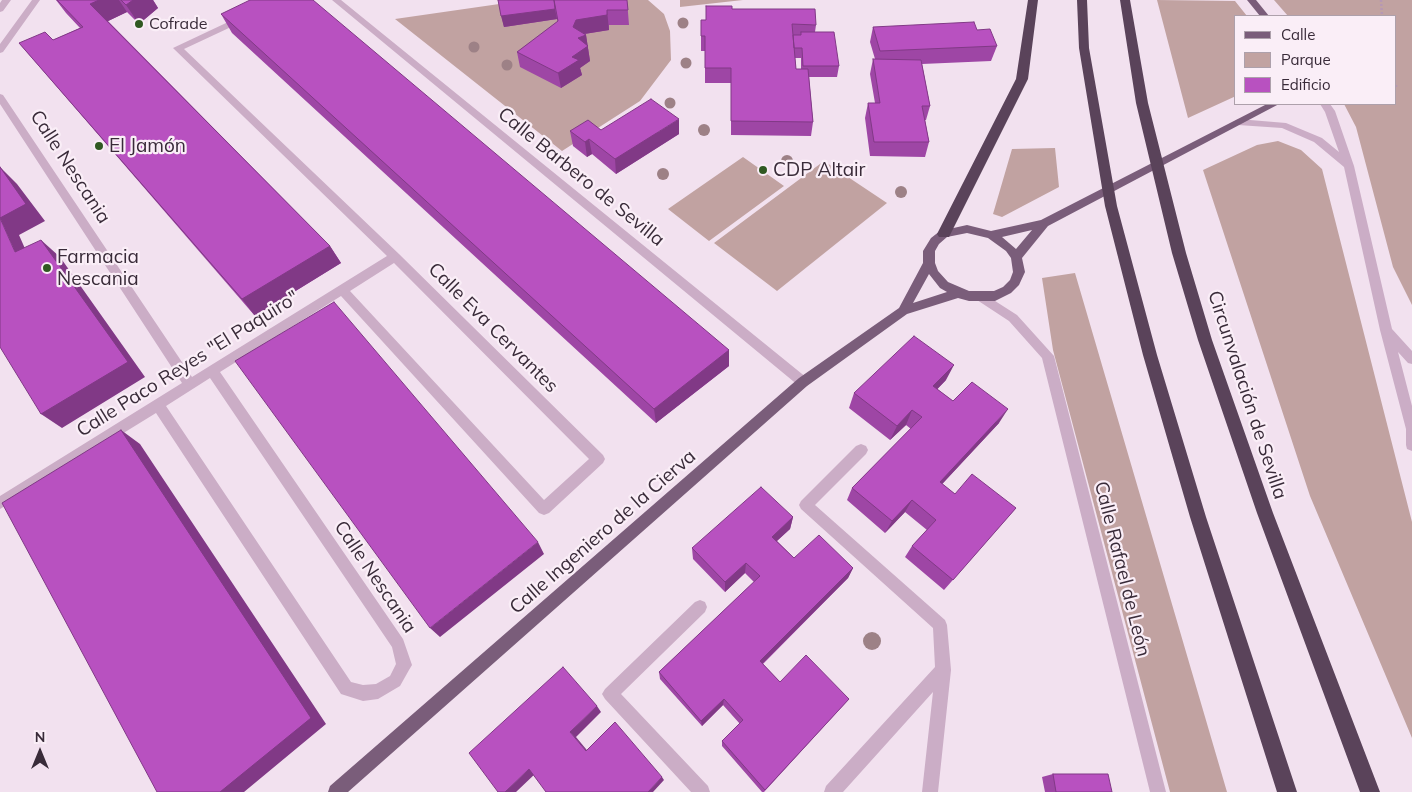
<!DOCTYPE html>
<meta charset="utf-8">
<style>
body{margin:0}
#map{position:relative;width:1412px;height:792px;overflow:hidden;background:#f2e1ef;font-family:Mulish,sans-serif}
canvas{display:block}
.legend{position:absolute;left:1234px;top:15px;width:162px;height:90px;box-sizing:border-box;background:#faeef7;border:1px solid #ada0ab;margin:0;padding:6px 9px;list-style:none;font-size:15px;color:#392b39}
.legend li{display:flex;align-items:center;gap:10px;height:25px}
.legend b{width:25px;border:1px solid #ada0ab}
.north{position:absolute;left:15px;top:727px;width:50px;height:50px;-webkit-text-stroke:4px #faeef7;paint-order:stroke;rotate:0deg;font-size:14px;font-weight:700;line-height:20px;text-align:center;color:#392b39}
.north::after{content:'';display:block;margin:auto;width:18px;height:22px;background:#392b39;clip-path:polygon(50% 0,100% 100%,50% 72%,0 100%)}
</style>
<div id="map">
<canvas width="1412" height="792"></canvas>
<ul class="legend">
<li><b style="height:6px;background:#7a5d7a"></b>Calle</li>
<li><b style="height:14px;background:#c1a2a1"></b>Parque</li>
<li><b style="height:14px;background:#b851c0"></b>Edificio</li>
</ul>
<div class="north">N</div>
</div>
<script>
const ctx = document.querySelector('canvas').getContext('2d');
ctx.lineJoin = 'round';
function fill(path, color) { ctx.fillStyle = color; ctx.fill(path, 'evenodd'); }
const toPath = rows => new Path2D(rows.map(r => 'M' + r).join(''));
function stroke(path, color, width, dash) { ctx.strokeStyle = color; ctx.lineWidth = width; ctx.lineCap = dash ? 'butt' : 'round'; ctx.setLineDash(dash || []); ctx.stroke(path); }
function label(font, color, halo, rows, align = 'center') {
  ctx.font = font + ' Mulish,sans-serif'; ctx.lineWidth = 4.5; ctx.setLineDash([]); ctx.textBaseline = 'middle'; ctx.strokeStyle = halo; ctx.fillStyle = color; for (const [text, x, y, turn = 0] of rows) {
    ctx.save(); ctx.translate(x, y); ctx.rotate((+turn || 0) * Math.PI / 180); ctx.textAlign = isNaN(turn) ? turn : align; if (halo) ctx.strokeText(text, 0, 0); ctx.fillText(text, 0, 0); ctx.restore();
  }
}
fill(toPath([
 [527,0,648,0,664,14,670,31,671,60,640,101,562,151,395,19],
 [680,0,743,0,680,7],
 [1157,0,1235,1,1247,16,1236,16,1236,96,1188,118],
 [1274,0,1412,0,1412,305,1393,267,1356,127,1344,104,1396,104,1396,16,1288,16],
 [1278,141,1301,150,1322,169,1412,522,1412,738,1310,496,1203,170,1257,145],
 [1055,148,1059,187,1002,217,993,214,1012,149],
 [743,157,784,186,709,241,668,209],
 [824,161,887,203,777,291,714,243],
 [1075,273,1227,792,1170,792,1053,350,1042,278]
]), '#c1a2a1');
stroke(toPath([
 [1381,0,1382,16],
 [1396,85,1396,87]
]), '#b697b3', 2.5, [2, 2]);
fill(toPath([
 [2,0,11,0,3,11,0,12,0,3,2,0],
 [32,0,40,0,3,52,0,53,0,44,32,0],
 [332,0,341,0,807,378,809,382,807,386,803,387,799,386,332,0],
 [243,15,246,16,246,20,184,49,399,254,603,455,605,459,603,463,549,513,544,515,539,513,341,296,220,372,403,639,412,665,409,670,400,686,378,699,363,701,341,694,156,413,0,509,0,496,182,383,0,104,0,94,3,95,192,377,387,256,173,48,243,15],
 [394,263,589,459,544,500,350,291,394,263],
 [210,378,392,647,396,664,390,676,376,684,363,685,351,682,166,406,210,378],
 [1320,104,1330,104,1335,111,1354,166,1392,329,1412,351,1412,364,1408,363,1398,352,1412,406,1412,451,1407,449,1406,445,1406,429,1380,330,1344,167,1314,142,1282,128,1238,125,1233,122,1238,119,1286,123,1322,138,1339,152,1325,112,1320,104],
 [981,292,1017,315,1054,356,1166,792,1150,792,1042,358,1009,321,977,300,975,297,981,292],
 [861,444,866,446,868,450,866,454,815,505,945,620,947,625,951,670,938,792,922,792,933,692,843,792,824,792,826,786,935,667,933,628,801,509,799,505,801,501,856,446,861,444],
 [700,600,705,602,707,607,705,612,621,694,708,786,710,792,691,792,605,699,602,694,605,689,695,602,700,600]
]), '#cbadc6');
fill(toPath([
 [1247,0,1256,0,1269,16,1260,16,1247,0],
 [1267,104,1279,104,1048,226,1022,258,1025,272,1019,285,1011,293,995,301,969,301,958,298,907,314,807,386,348,792,328,792,330,786,799,378,899,308,923,263,923,251,931,238,940,231,967,225,991,231,1041,220,1267,104],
 [1032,230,1016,249,1002,237,1032,230],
 [967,233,988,238,1006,251,1011,258,1013,272,1010,280,1003,287,994,291,969,291,948,282,938,271,935,263,935,251,939,244,947,237,967,233],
 [929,274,940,288,947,292,913,303,929,274]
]), '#7a5d7a');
fill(toPath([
 [1028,0,1038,0,1028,79,949,237,939,237,937,234,1016,79,1028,0],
 [1077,0,1087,0,1089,48,1117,206,1157,355,1206,517,1297,792,1277,792,1190,517,1143,355,1105,206,1079,48,1077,0],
 [1120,0,1130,0,1148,103,1186,253,1212,340,1273,513,1380,792,1360,792,1257,513,1198,340,1172,253,1136,103,1120,0]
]), '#5a435a');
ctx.fillStyle = '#9d8186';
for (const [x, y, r] of [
 [683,23,5.5],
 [474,47,5.5],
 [686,63,5.5],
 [507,65,5.5],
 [670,103,5.5],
 [704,130,6],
 [787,161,6],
 [663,174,6],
 [901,192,6],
 [872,641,9]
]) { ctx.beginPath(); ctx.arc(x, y, r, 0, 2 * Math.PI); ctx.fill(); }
fill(toPath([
 [56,0,153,0,158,8,139,24,127,12,108,21,330,246,341,263,255,316,19,43,53,40,80,28,66,13],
 [498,0,627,0,629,25,609,25,609,30,584,34,586,35,590,61,580,68,582,75,561,88,520,67,517,52,558,22,557,19,504,27],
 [732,9,816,25,815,32,839,66,837,77,809,77,813,122,811,136,731,135,731,83,705,83,705,51,701,51,701,20,706,20],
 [795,58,801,58,801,69,796,69],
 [221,14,729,350,729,366,656,423,232,33],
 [873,27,977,30,997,46,991,61,922,64,930,106,926,120,925,120,929,142,925,157,870,156,865,118,868,103,875,103,870,74,873,59,875,59,870,42],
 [601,130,679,134,616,174,592,154,587,157,573,146,570,131],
 [946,380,937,389,953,401,999,423,942,484,955,494,1016,508,944,590,905,557,912,546,927,530,905,512,885,533,847,500,852,488,911,429,906,425,890,440,849,408,854,393],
 [793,517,790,529,777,541,794,558,853,568,848,578,763,664,780,682,849,699,764,792,762,792,722,746,722,741,740,724,723,705,702,726,660,679,659,672,754,582,745,573,725,592,693,559,692,548],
 [1053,774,1112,792,1045,792,1042,777]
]), '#9e46a5');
fill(toPath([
 [99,0,119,0,127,12,104,23,90,4],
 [133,0,153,0,158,8,139,24,126,5],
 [555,9,557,19,504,27,501,16],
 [607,10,609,30,578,35,573,27,576,20],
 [586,35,590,61,580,68,582,75,561,88,558,73,572,57,578,38],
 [679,119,679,134,616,174,615,159],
 [589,139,592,154,587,157,585,142],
 [0,167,17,184,45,221,19,235,34,269,15,252,0,218],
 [41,240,60,257,145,377,62,428,41,414],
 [330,246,341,263,255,316,242,299],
 [729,350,729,366,656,423,654,409],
 [954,365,946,380,926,401,933,386],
 [1008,409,999,423,932,495,940,482],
 [912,410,906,425,890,440,897,426],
 [121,430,140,444,326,724,244,792,220,792],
 [912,500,905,512,885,533,892,521],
 [793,517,790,529,769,548,772,537],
 [538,542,544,554,440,637,430,628],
 [746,563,745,573,725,592,725,582],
 [853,568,848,578,758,668,760,661],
 [724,699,723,705,702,726,701,721],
 [597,706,601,712,576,737,591,755,586,751,570,732],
 [529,769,536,773,516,792,505,792],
 [662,777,664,780,653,792,648,792]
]), '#813986');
const building = toPath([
 [57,0,99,0,90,4,330,246,242,299,19,43,45,32,53,40,83,27,57,0],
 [121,0,133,0,126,5,121,0],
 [250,0,313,0,729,350,654,409,221,14,250,0],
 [498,0,554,0,555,9,501,16,498,0],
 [554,0,627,0,628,10,607,10,607,15,576,20,573,27,586,35,578,38,588,46,572,57,579,60,558,73,517,52,558,21,554,0],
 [706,6,732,6,732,9,815,9,816,25,792,24,796,69,808,69,813,122,731,121,731,68,705,68,705,36,701,36,701,20,706,20,706,6],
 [974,22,977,30,990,29,997,46,880,51,873,27,974,22],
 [801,32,834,32,839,66,803,66,802,48,794,48,793,35,801,35,801,32],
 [873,59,921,60,930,106,922,106,929,142,874,142,868,103,880,103,873,59],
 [651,99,679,119,615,159,589,139,585,142,570,131,588,120,601,130,651,99],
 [0,167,26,204,0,218,0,167],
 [0,218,15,252,41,240,128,362,41,414,0,347,0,218],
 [334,302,538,542,430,628,235,361,334,302],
 [914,336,954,365,933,386,953,401,972,382,1008,409,940,482,955,494,972,474,1016,508,953,580,912,546,936,520,912,500,892,521,852,488,922,417,912,410,897,426,854,393,914,336],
 [121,430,311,718,220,792,157,792,2,503,121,430],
 [761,487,793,517,772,537,794,558,819,535,853,568,760,661,780,682,806,655,849,699,765,790,722,741,743,720,724,699,701,721,659,672,760,576,746,563,725,582,692,548,761,487],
 [563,667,597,706,570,732,586,751,615,722,662,777,648,792,546,792,529,769,505,792,498,792,469,753,563,667],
 [1053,774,1108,774,1112,792,1056,792,1053,774]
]);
fill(building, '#b851c0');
stroke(building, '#813986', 1);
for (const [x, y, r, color] of [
 [139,24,5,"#305922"],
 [99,146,5,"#305922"],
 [763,170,5,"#305922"],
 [47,268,5,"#305922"]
]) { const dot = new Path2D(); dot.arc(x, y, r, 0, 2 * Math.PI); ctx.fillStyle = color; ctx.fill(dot); stroke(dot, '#faeef7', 2); }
label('16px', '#392b39', '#faeef7', [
 ["Cofrade",149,24]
], 'left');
label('19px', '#392b39', '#faeef7', [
 ["El Jamón",109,146],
 ["CDP Altair",773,170],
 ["Farmacia",57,257],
 ["Nescania",57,279]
], 'left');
label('19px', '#392b39', '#faeef7', [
 ["Calle Nescania",70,167,57],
 ["Calle Barbero de Sevilla",581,177,39],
 ["Calle Eva Cervantes",493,328,45],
 ["Calle Paco Reyes \"El Paquiro\"",188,364,-32],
 ["Circunvalación de Sevilla",1247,395,72],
 ["Calle Ingeniero de la Cierva",603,532,-41],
 ["Calle Rafael de León",1122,569,76],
 ["Calle Nescania",375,577,56]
]);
</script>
